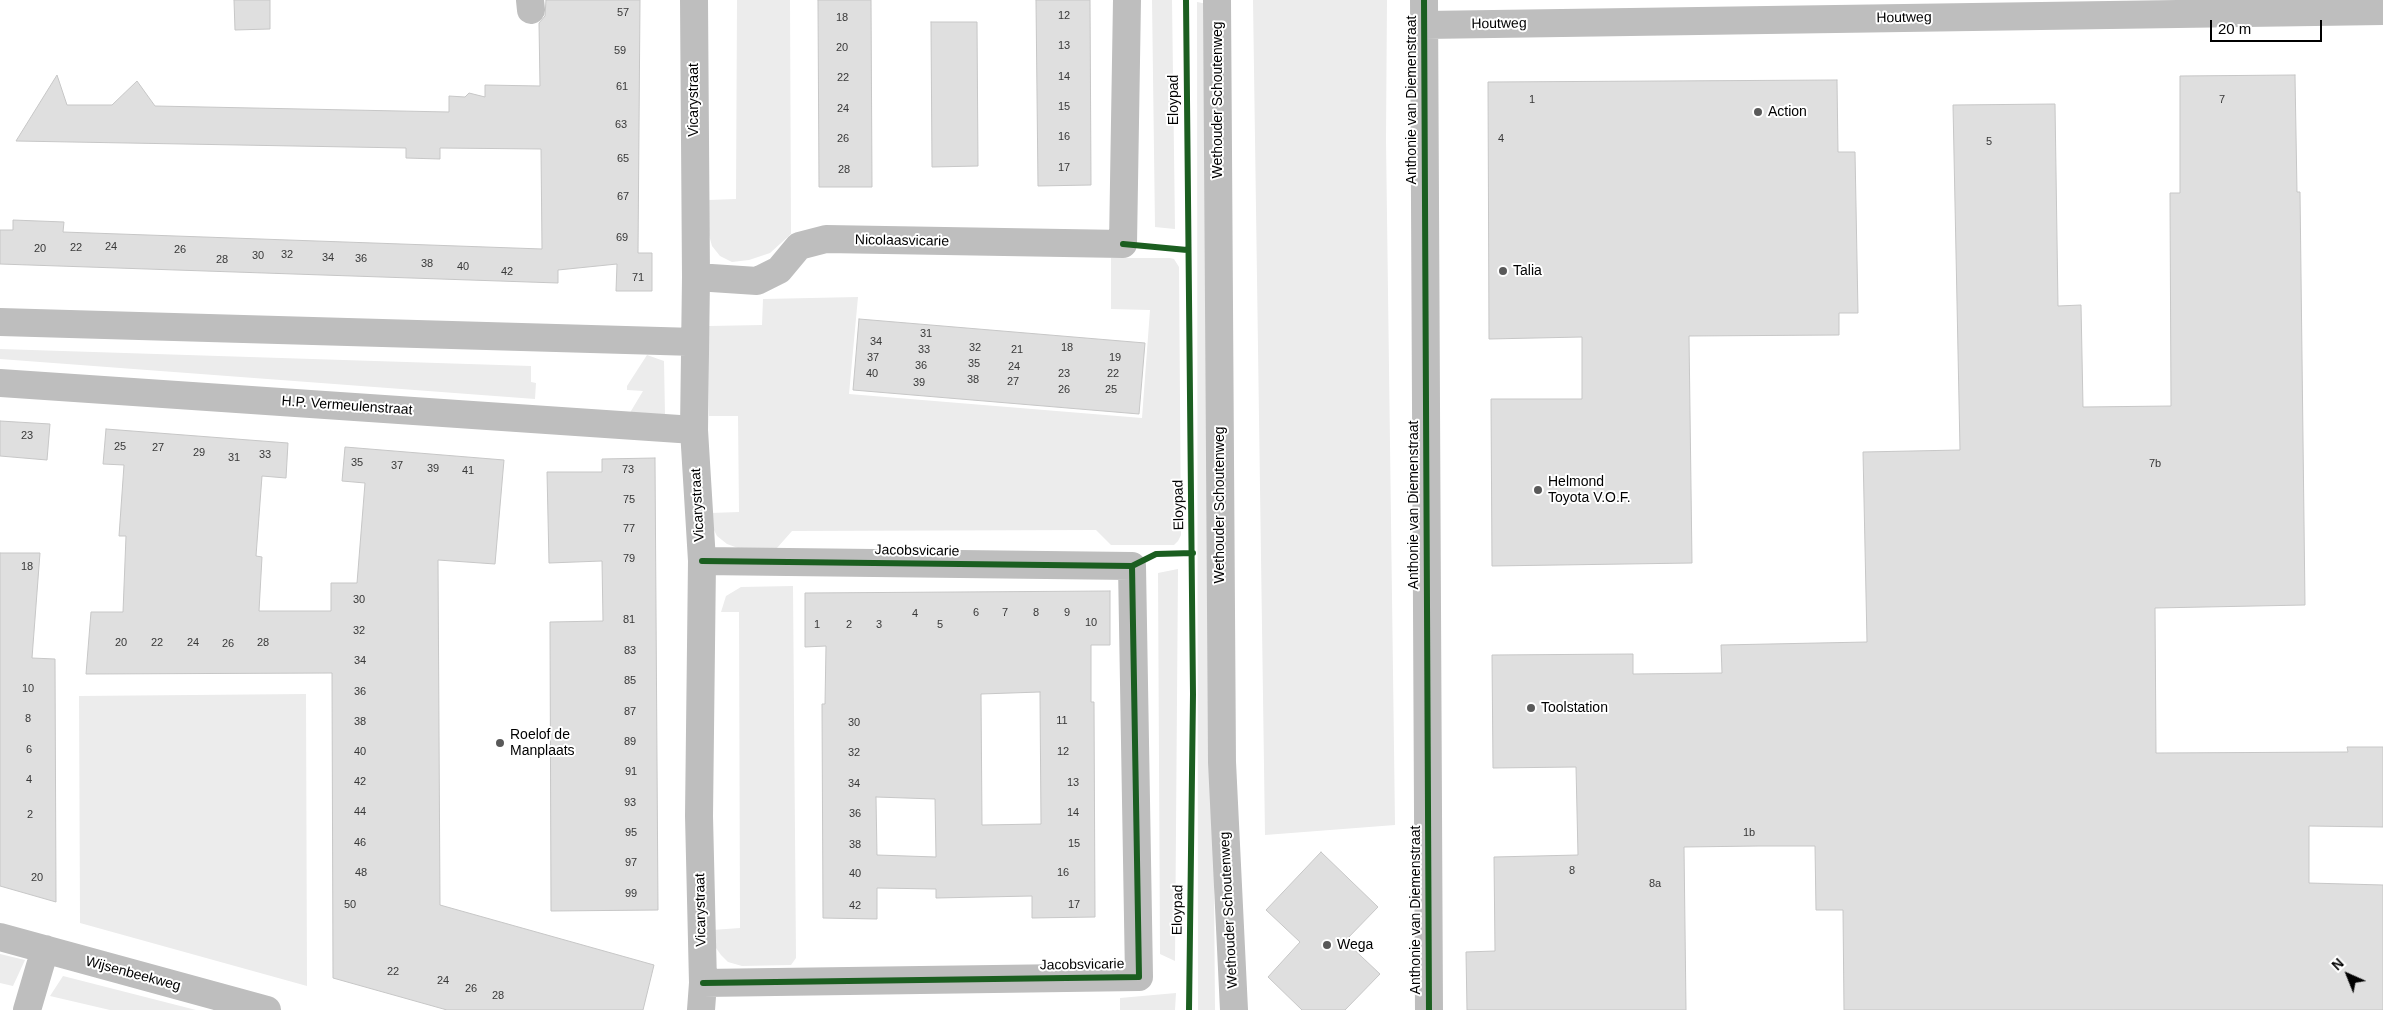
<!DOCTYPE html>
<style>
body{margin:0}
#map{position:relative;width:2383px;height:1010px;overflow:hidden;background:#fff;font-family:Helvetica,sans-serif}
canvas{display:block}
.north{position:absolute;left:2323px;top:950px;width:50px;height:50px;-webkit-text-stroke:4px #fff;paint-order:stroke;rotate:316deg;font-size:14px;font-weight:700;line-height:20px;text-align:center;color:#000}
.north::after{content:'';display:block;margin:auto;width:18px;height:22px;background:#000;clip-path:polygon(50% 0,100% 100%,50% 72%,0 100%)}
.scale{position:absolute;left:2210px;top:20px;width:112px;height:22px;box-sizing:border-box;border:2px solid #000;border-top:0;padding-left:6px;font-size:15px;line-height:18px;white-space:nowrap;color:#000;-webkit-text-stroke:4px #fff;paint-order:stroke}
</style>
<div id="map">
<canvas width="2383" height="1010"></canvas>
<div class="north">N</div>
<div class="scale">20 m</div>
</div>
<script>
const ctx = document.querySelector('canvas').getContext('2d');
ctx.lineJoin = 'round';
function fill(path, color) { ctx.fillStyle = color; ctx.fill(path, 'evenodd'); }
const toPath = rows => new Path2D(rows.map(r => 'M' + r).join(''));
function stroke(path, color, width, dash) { ctx.strokeStyle = color; ctx.lineWidth = width; ctx.lineCap = dash ? 'butt' : 'round'; ctx.setLineDash(dash || []); ctx.stroke(path); }
function label(font, color, halo, rows, align = 'center') {
  ctx.font = font + ' Helvetica,sans-serif'; ctx.lineWidth = 4; ctx.setLineDash([]); ctx.textBaseline = 'middle'; ctx.strokeStyle = halo; ctx.fillStyle = color; for (const [text, x, y, turn = 0] of rows) {
    ctx.save(); ctx.translate(x, y); ctx.rotate((+turn || 0) * Math.PI / 180); ctx.textAlign = isNaN(turn) ? turn : align; if (halo) ctx.strokeText(text, 0, 0); ctx.fillText(text, 0, 0); ctx.restore();
  }
}
fill(toPath([
 [737,0,790,0,791,234,770,253,749,260,732,262,720,256,712,246,709,235,708,200,736,199],
 [1152,0,1172,0,1175,229,1155,227],
 [1253,0,1387,0,1386,140,1395,825,1265,835],
 [1197,2,1207,4,1215,1010,1198,1010],
 [1111,258,1170,258,1174,259,1179,267,1181,535,1178,541,1174,545,1111,545,1096,530,792,531,777,548,738,548,727,544,717,536,712,526,710,513,739,512,738,416,709,416,709,326,762,325,763,299,858,297,849,394,1142,418,1150,310,1111,309],
 [0,349,531,366,531,382,536,383,535,399,0,359],
 [647,355,664,361,665,415,625,421,643,391,627,390,627,386],
 [1178,569,1175,961,1160,954,1158,573],
 [793,586,796,958,791,965,742,966,728,962,721,955,716,948,712,930,740,928,739,612,721,612,726,596,741,587],
 [306,694,307,986,80,923,79,696],
 [0,954,25,960,13,986,0,983],
 [63,976,196,1010,110,1010,50,996],
 [1176,993,1175,1010,1120,1010,1120,998]
]), '#ececec');
const building = toPath([
 [234,0,270,0,270,29,235,30,234,0],
 [546,0,640,0,638,253,652,253,652,291,616,291,617,264,558,270,558,283,0,264,0,230,13,230,13,220,64,222,63,232,542,249,541,149,440,148,440,159,406,158,406,148,16,141,57,75,67,105,112,105,137,81,155,106,449,112,449,96,465,97,469,93,485,97,485,85,540,86,539,23,545,16,546,0],
 [818,0,871,0,872,187,819,187,818,0],
 [1036,0,1090,0,1091,185,1038,186,1036,0],
 [931,22,977,22,978,166,932,167,931,22],
 [2295,75,2297,192,2300,192,2305,605,2155,608,2156,753,2348,752,2347,747,2383,747,2383,827,2309,826,2309,883,2383,885,2383,1010,1844,1010,1843,910,1816,910,1815,846,1759,846,1684,847,1686,1010,1467,1010,1466,952,1495,951,1494,857,1578,855,1576,767,1493,768,1492,655,1633,654,1633,674,1722,673,1721,645,1867,642,1863,452,1960,450,1953,105,2055,104,2058,306,2081,305,2083,407,2171,406,2170,193,2180,193,2180,76,2295,75],
 [1837,80,1838,152,1855,152,1858,313,1839,313,1839,335,1689,336,1692,563,1492,566,1491,399,1582,399,1582,337,1489,339,1488,82,1837,80],
 [859,319,1145,343,1139,414,853,390,859,319],
 [0,421,50,424,47,460,0,456,0,421],
 [106,429,288,443,286,478,262,476,256,556,262,557,259,611,331,611,331,583,357,583,365,483,342,481,345,447,504,460,495,564,438,560,440,905,654,965,643,1010,447,1010,333,978,332,673,86,674,91,612,123,612,126,536,119,536,124,465,103,464,106,429],
 [655,458,658,910,551,911,550,622,603,621,602,561,549,563,547,472,602,472,602,459,655,458],
 [0,553,40,553,32,658,55,659,56,902,0,886,0,553],
 [1110,591,1110,645,1091,645,1091,702,1094,702,1095,917,1032,918,1032,896,936,898,936,889,877,888,877,919,823,918,822,704,825,704,826,646,805,647,805,593,1110,591],
 [1040,692,1041,824,982,825,981,694,1040,692],
 [876,797,935,799,936,857,877,855,876,797],
 [1321,852,1378,907,1345,941,1380,974,1345,1010,1302,1010,1268,977,1300,942,1266,910,1321,852]
]);
fill(building, '#dfdfdf');
stroke(building, '#c7c7c7', 1);
stroke(toPath([
 [530,0,531,10],
 [694,0,696,277,694,430,702,561,699,816,703,983,701,1010],
 [1217,0,1222,762,1234,1010],
 [1424,0,1429,1010],
 [1425,25,2383,11],
 [696,277,757,281,779,270,799,246,826,239,1123,244,1127,0],
 [0,322,695,342],
 [0,383,694,430],
 [702,561,1132,566,1139,977,703,983],
 [0,937,267,1010],
 [27,1010,45,949]
]), '#bebebe', 28);
stroke(toPath([
 [1186,0,1193,694,1189,1010],
 [1424,0,1429,1010],
 [1123,244,1187,250],
 [702,561,1132,566,1139,977,703,983],
 [1132,566,1156,554,1193,553]
]), '#1b5e20', 6);
for (const [x, y, r, color] of [
 [1758,112,5,"#595959"],
 [1503,271,5,"#595959"],
 [1538,490,5,"#595959"],
 [1531,708,5,"#595959"],
 [500,743,5,"#595959"],
 [1327,945,5,"#595959"]
]) { const dot = new Path2D(); dot.arc(x, y, r, 0, 2 * Math.PI); ctx.fillStyle = color; ctx.fill(dot); stroke(dot, '#fff', 2); }
label('11px', '#383838', null, [
 ["57",623,13],
 ["12",1064,16],
 ["18",842,18],
 ["13",1064,46],
 ["20",842,48],
 ["59",620,51],
 ["14",1064,77],
 ["22",843,78],
 ["61",622,87],
 ["1",1532,100],
 ["7",2222,100],
 ["15",1064,107],
 ["24",843,109],
 ["63",621,125],
 ["16",1064,137],
 ["26",843,139],
 ["4",1501,139],
 ["5",1989,142],
 ["65",623,159],
 ["17",1064,168],
 ["28",844,170],
 ["67",623,197],
 ["69",622,238],
 ["24",111,247],
 ["22",76,248],
 ["20",40,249],
 ["26",180,250],
 ["32",287,255],
 ["30",258,256],
 ["34",328,258],
 ["36",361,259],
 ["28",222,260],
 ["38",427,264],
 ["40",463,267],
 ["42",507,272],
 ["71",638,278],
 ["31",926,334],
 ["34",876,342],
 ["32",975,348],
 ["18",1067,348],
 ["33",924,350],
 ["21",1017,350],
 ["37",873,358],
 ["19",1115,358],
 ["35",974,364],
 ["36",921,366],
 ["24",1014,367],
 ["40",872,374],
 ["23",1064,374],
 ["22",1113,374],
 ["38",973,380],
 ["27",1013,382],
 ["39",919,383],
 ["26",1064,390],
 ["25",1111,390],
 ["23",27,436],
 ["25",120,447],
 ["27",158,448],
 ["29",199,453],
 ["33",265,455],
 ["31",234,458],
 ["35",357,463],
 ["7b",2155,464],
 ["37",397,466],
 ["39",433,469],
 ["73",628,470],
 ["41",468,471],
 ["75",629,500],
 ["77",629,529],
 ["79",629,559],
 ["18",27,567],
 ["30",359,600],
 ["6",976,613],
 ["7",1005,613],
 ["8",1036,613],
 ["9",1067,613],
 ["4",915,614],
 ["81",629,620],
 ["10",1091,623],
 ["1",817,625],
 ["2",849,625],
 ["3",879,625],
 ["5",940,625],
 ["32",359,631],
 ["20",121,643],
 ["22",157,643],
 ["24",193,643],
 ["28",263,643],
 ["26",228,644],
 ["83",630,651],
 ["34",360,661],
 ["85",630,681],
 ["10",28,689],
 ["36",360,692],
 ["87",630,712],
 ["8",28,719],
 ["11",1062,721],
 ["38",360,722],
 ["30",854,723],
 ["89",630,742],
 ["6",29,750],
 ["40",360,752],
 ["12",1063,752],
 ["32",854,753],
 ["91",631,772],
 ["4",29,780],
 ["42",360,782],
 ["13",1073,783],
 ["34",854,784],
 ["93",630,803],
 ["44",360,812],
 ["14",1073,813],
 ["36",855,814],
 ["2",30,815],
 ["95",631,833],
 ["1b",1749,833],
 ["46",360,843],
 ["15",1074,844],
 ["38",855,845],
 ["97",631,863],
 ["8",1572,871],
 ["48",361,873],
 ["16",1063,873],
 ["40",855,874],
 ["20",37,878],
 ["8a",1655,884],
 ["99",631,894],
 ["50",350,905],
 ["17",1074,905],
 ["42",855,906],
 ["22",393,972],
 ["24",443,981],
 ["26",471,989],
 ["28",498,996]
]);
label('14px', '#000', '#fff', [
 ["Houtweg",1904,18,-1],
 ["Houtweg",1499,24,-1],
 ["Vicarystraat",694,100,-90],
 ["Eloypad",1174,100,-90],
 ["Wethouder Schoutenweg",1218,100,-90],
 ["Anthonie van Diemenstraat",1412,100,-90],
 ["Nicolaasvicarie",902,241,1],
 ["H.P. Vermeulenstraat",347,406,4],
 ["Vicarystraat",698,505,-93],
 ["Eloypad",1179,505,-91],
 ["Wethouder Schoutenweg",1220,505,-90],
 ["Anthonie van Diemenstraat",1414,505,-90],
 ["Jacobsvicarie",917,551,1],
 ["Vicarystraat",701,910,-91],
 ["Eloypad",1178,910,-89],
 ["Wethouder Schoutenweg",1229,910,-93],
 ["Anthonie van Diemenstraat",1416,910,-90],
 ["Jacobsvicarie",1082,965,-1],
 ["Wijsenbeekweg",133,974,15]
]);
label('14px', '#000', '#fff', [
 ["Action",1768,112],
 ["Talia",1513,271],
 ["Helmond",1548,482],
 ["Toyota V.O.F.",1548,498],
 ["Toolstation",1541,708],
 ["Roelof de",510,735],
 ["Manplaats",510,751],
 ["Wega",1337,945]
], 'left');
</script>
